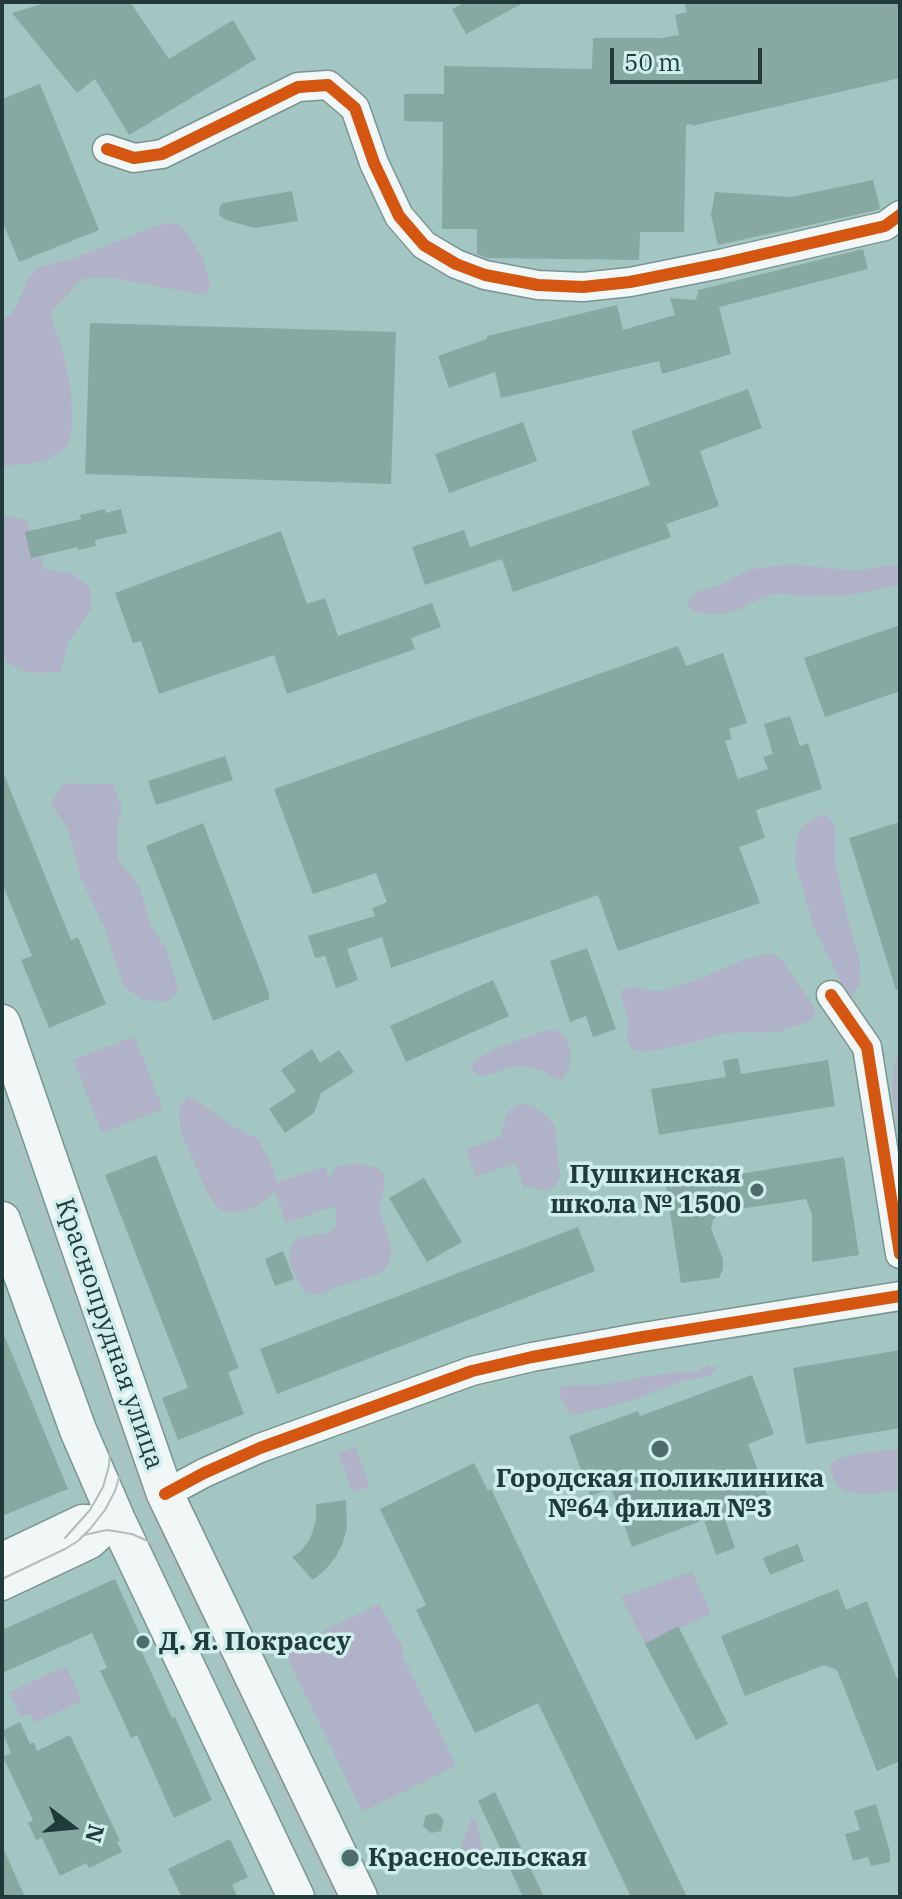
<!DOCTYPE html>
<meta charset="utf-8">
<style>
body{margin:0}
#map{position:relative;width:902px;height:1899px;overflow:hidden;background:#a3c6c3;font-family:"IBM Plex Serif",serif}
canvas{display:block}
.frame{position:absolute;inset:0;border:4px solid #203b39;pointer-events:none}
.north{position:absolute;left:32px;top:1787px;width:80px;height:80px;-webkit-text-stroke:6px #cfeeec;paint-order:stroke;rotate:106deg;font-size:22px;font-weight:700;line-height:32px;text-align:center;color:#203b39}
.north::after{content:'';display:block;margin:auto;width:28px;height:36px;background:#203b39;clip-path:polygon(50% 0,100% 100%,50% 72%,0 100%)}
.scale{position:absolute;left:610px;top:48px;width:152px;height:36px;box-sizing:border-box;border:4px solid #203b39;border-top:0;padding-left:10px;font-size:24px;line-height:28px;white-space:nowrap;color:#203b39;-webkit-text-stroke:6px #cfeeec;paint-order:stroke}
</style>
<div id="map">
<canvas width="902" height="1899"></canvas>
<div class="frame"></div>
<div class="north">N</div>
<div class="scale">50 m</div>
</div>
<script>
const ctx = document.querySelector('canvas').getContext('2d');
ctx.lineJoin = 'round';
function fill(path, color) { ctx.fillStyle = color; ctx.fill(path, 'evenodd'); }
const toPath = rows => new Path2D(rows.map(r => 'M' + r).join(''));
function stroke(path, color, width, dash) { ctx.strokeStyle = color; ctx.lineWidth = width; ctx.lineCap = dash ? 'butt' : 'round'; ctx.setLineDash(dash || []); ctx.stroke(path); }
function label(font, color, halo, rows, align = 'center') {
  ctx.font = font + ' "IBM Plex Serif",serif'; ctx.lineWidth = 7; ctx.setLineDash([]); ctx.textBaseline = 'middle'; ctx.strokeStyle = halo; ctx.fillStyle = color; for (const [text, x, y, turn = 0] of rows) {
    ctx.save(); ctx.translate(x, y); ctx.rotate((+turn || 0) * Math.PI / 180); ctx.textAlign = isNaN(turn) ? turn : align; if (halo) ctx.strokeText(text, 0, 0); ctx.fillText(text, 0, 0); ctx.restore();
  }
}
fill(toPath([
 [168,223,178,224,186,231,203,258,211,288,204,295,113,278,91,277,81,280,53,310,52,320,63,350,71,392,73,424,69,444,62,452,42,462,2,466,2,319,9,317,16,307,28,279,34,271,43,266,72,259,158,225],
 [2,515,27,520,44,568,73,574,90,588,91,609,68,643,60,672,29,673,6,663,2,648],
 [793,564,847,570,868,569,889,565,899,566,900,585,844,596,802,597,782,593,771,594,735,611,715,615,695,612,687,606,691,597,700,591,722,584,750,569],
 [64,783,96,785,112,783,122,807,117,828,118,859,139,886,152,928,167,950,178,990,169,1002,142,1000,123,985,105,929,81,879,68,830,51,803],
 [826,814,833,822,835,831,835,861,846,912,860,963,860,984,849,999,812,923,795,862,796,841,800,831,807,822,816,817],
 [766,954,776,955,784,963,814,1007,815,1016,807,1022,778,1032,725,1033,684,1045,663,1049,643,1052,633,1050,627,1041,628,1019,622,1000,622,989,632,986,652,991,663,991,694,981,745,959],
 [547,1030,558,1031,565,1037,570,1047,570,1068,562,1081,552,1077,543,1071,524,1066,512,1067,482,1077,473,1072,472,1062,499,1047],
 [134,1036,163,1109,102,1133,73,1060],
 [900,1053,900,1152,892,1086,894,1064,897,1055],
 [188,1096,197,1101,231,1125,258,1139,268,1157,276,1177,276,1183,325,1166,330,1181,331,1174,338,1166,357,1163,377,1168,384,1174,385,1185,380,1205,381,1216,391,1245,391,1257,385,1270,376,1275,335,1287,325,1293,315,1295,304,1292,290,1264,289,1254,292,1244,299,1237,330,1233,336,1225,335,1206,286,1223,275,1192,258,1206,237,1213,226,1212,217,1208,206,1190,181,1133,179,1113,182,1103],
 [521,1104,531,1106,540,1111,548,1117,555,1125,560,1177,555,1186,546,1191,523,1186,515,1163,476,1177,466,1150,502,1136,502,1129,505,1118,511,1109],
 [707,1366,718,1367,711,1375,679,1382,634,1400,575,1415,571,1415,559,1397,560,1387,570,1385,602,1385,648,1376,686,1371,696,1372],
 [355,1446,370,1486,353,1492,338,1454],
 [900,1448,900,1490,864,1495,844,1491,836,1485,829,1466,836,1459,856,1454],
 [692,1571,711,1613,645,1644,621,1597],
 [379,1604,403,1648,402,1654,456,1766,362,1812,284,1650],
 [66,1666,82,1701,35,1723,30,1713,21,1717,9,1692],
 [472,1818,476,1819,485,1861,484,1866,469,1858,464,1853,461,1846]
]), '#b0b3c7');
fill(toPath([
 [48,2,130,2,169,59,233,20,256,59,129,135,95,79,77,93,12,13],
 [466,2,525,2,466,34,452,9],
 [684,2,900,2,900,78,692,126,692,124,686,125,684,232,640,232,639,260,487,258,477,254,477,229,442,229,443,122,404,121,404,94,444,94,444,66,592,69,593,38,661,38,679,35,675,15,687,12],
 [40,84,99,230,19,262,2,220,2,99],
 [873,180,880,208,878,210,718,245,711,215,715,192,791,197],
 [292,191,298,221,254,228,226,220,219,215,220,206,223,203],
 [863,249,868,269,719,307,731,354,662,374,659,361,501,398,495,372,449,388,438,356,487,339,487,336,617,305,623,330,675,315,670,298,696,300,698,290],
 [90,323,396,332,391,484,85,474],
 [748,389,762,428,700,451,719,506,666,524,671,537,513,592,502,559,425,585,412,547,464,530,470,547,650,485,631,431],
 [523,422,537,461,449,493,435,454],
 [105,509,106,513,121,509,127,533,95,540,96,546,78,550,78,547,31,558,25,532,81,519,80,515],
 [281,531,307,604,325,598,338,636,432,603,441,627,411,638,415,649,287,694,274,655,159,694,141,641,133,643,115,593],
 [900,625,900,691,825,717,804,658],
 [678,646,686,666,723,653,747,723,729,729,732,739,725,741,738,779,768,769,763,757,773,754,764,724,790,716,800,746,808,743,822,789,756,810,765,838,739,847,760,903,618,951,598,895,391,968,382,937,347,949,358,980,336,988,325,956,315,958,308,936,375,916,372,908,387,902,376,873,313,894,274,789],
 [225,756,233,780,156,805,148,781],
 [3,772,71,940,78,937,106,1004,49,1028,21,960,32,956,2,883],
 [900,822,900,989,896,990,849,838],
 [203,823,269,993,269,999,213,1021,146,846],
 [587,948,616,1029,593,1037,586,1016,570,1022,550,961],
 [493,980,509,1016,406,1062,390,1026],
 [312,1049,320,1063,339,1050,354,1072,321,1093,314,1113,285,1133,269,1109,296,1091,281,1070],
 [738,1058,741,1074,828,1060,835,1106,659,1135,651,1089,726,1077,723,1061],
 [156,1155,239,1368,228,1372,244,1414,178,1440,162,1398,188,1388,105,1175],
 [844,1157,859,1255,812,1262,812,1214,806,1199,720,1212,713,1220,711,1229,723,1259,723,1269,719,1278,681,1283,666,1186],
 [424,1178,462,1242,427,1262,389,1198],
 [578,1227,595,1271,277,1394,260,1349],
 [283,1251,294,1279,275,1286,265,1259],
 [2,1330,68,1489,2,1516],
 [900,1350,900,1428,806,1444,793,1368],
 [752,1375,774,1434,748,1444,768,1497,723,1513,735,1548,716,1555,704,1520,632,1547,611,1488,590,1496,569,1436,638,1411,640,1416],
 [474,1463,488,1491,491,1489,687,1897,631,1897,538,1703,475,1733,416,1610,426,1605,380,1509],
 [346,1500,347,1528,342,1545,335,1558,325,1570,313,1580,292,1557,301,1551,310,1539,316,1521,316,1504],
 [798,1544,804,1561,770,1575,763,1558],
 [115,1579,147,1650,142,1652,172,1718,175,1717,212,1800,174,1818,137,1735,131,1738,114,1700,100,1671,107,1668,92,1633,2,1673,2,1630],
 [838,1589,846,1610,867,1601,897,1679,900,1680,900,1761,877,1771,837,1670,824,1665,745,1696,721,1636],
 [678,1626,728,1724,696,1740,645,1644],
 [20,1722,30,1744,34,1742,37,1751,70,1735,120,1841,117,1842,122,1852,89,1868,86,1863,60,1876,42,1838,36,1840,28,1823,33,1820,3,1757,11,1753,2,1731],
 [495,1792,544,1897,523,1897,478,1801],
 [876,1804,890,1852,890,1862,871,1866,868,1857,853,1861,845,1834,860,1830,854,1811],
 [437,1813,444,1820,441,1831,431,1833,423,1826,426,1815],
 [230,1839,248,1877,232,1885,238,1897,182,1897,168,1869],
 [2,1845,19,1884,25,1897,2,1897]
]), '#88a8a2');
const minor = toPath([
 [107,149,134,158,162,154,298,87,328,85,355,108,374,163,399,216,424,245,456,264,485,275,538,285,583,287,630,282,720,264,885,226,900,215],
 [831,995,867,1047,900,1254],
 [165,1494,204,1473,260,1448,472,1371,532,1357,637,1338,900,1296],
 [2,1557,82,1519,117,1520],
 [2,1586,91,1544,117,1520]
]);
const major = toPath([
 [2,1023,165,1494,359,1897],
 [2,1220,78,1430,117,1520,296,1897]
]);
stroke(minor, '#799492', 31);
stroke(major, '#799492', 39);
stroke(minor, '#f1f6f6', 28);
stroke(major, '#f1f6f6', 36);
stroke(toPath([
 [2,1097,114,1417,147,1504,193,1602,336,1897],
 [84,1535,107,1530,132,1534,152,1543,170,1559],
 [65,1538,90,1510,103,1487,109,1466,110,1449,107,1424],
 [2,1579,65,1549,78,1541,90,1529,105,1510,115,1491,122,1468,122,1448]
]), '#b4bdbc', 2);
stroke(toPath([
 [107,149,134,158,162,154,298,87,328,85,355,108,374,163,399,216,424,245,456,264,485,275,538,285,583,287,630,282,720,264,885,226,900,215],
 [831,995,867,1047,900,1254],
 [165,1494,204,1473,260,1448,472,1371,532,1357,637,1338,900,1296]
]), '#d45610', 12);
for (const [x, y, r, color] of [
 [757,1190,8,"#4e6c69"],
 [660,1449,10,"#4e6c69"],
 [143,1642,8,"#4e6c69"],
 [350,1858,10,"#4e6c69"]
]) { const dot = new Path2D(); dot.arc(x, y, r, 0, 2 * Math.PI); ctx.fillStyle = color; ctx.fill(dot); stroke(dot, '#cfeeec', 3); }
label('bold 26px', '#203b39', '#cfeeec', [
 ["Пушкинская",741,1175,"right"],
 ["школа № 1500",741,1205,"right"],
 ["Городская поликлиника",660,1479,"center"],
 ["№64 филиал №3",660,1509,"center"],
 ["Д. Я. Покрассу",159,1642],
 ["Красносельская",368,1858]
], 'left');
label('26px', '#203b39', '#cfeeec', [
 ["Краснопрудная улица",109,1334,71]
]);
</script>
